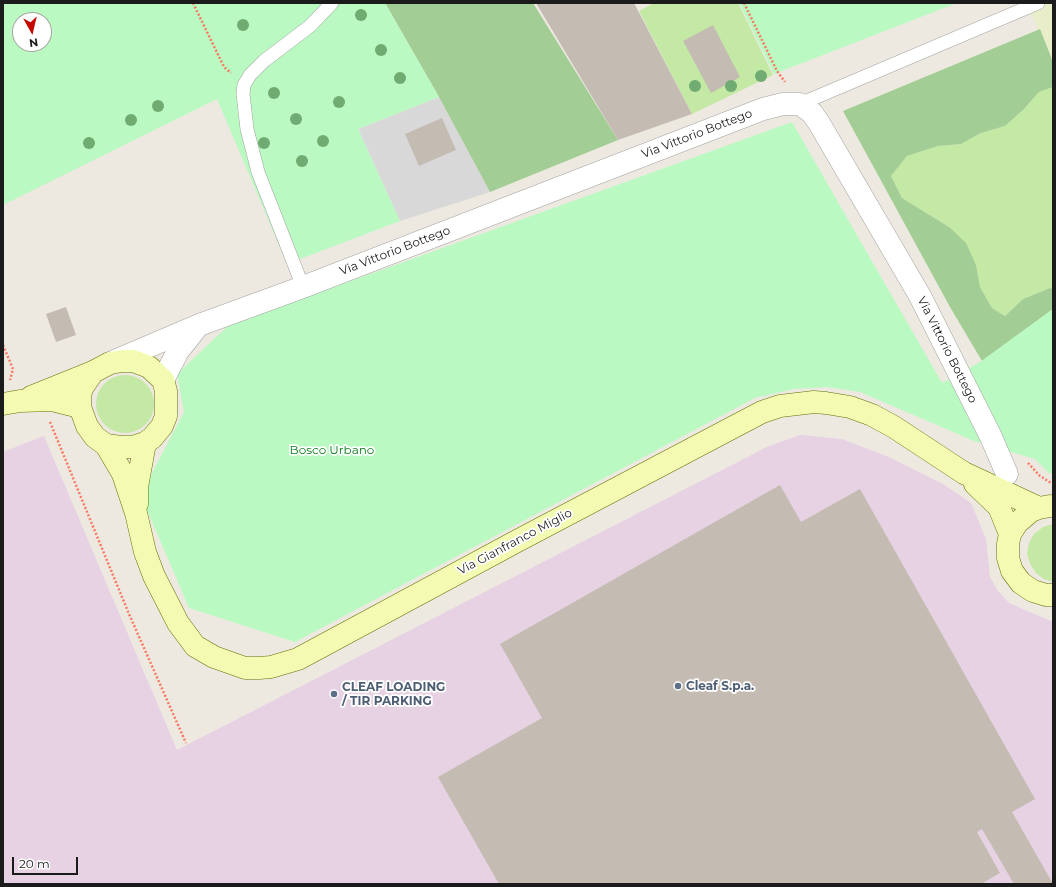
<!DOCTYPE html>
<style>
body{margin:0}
#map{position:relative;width:1056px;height:887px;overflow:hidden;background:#ede9e0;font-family:Montserrat,sans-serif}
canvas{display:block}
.frame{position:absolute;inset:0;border:4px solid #1b1b1b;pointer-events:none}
.north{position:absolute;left:12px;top:12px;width:40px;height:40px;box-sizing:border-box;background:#fff;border:1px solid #a4a4a4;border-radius:50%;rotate:172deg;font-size:11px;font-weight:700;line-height:16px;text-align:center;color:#1b1b1b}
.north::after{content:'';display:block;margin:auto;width:14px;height:18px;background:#c60900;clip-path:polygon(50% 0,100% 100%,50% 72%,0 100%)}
.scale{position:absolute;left:12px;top:857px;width:66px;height:18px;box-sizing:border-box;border:2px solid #1b1b1b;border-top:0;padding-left:5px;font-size:12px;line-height:14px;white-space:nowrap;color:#1b1b1b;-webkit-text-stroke:3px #fff;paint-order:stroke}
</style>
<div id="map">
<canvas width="1056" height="887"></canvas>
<div class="frame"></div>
<div class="north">N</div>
<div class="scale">20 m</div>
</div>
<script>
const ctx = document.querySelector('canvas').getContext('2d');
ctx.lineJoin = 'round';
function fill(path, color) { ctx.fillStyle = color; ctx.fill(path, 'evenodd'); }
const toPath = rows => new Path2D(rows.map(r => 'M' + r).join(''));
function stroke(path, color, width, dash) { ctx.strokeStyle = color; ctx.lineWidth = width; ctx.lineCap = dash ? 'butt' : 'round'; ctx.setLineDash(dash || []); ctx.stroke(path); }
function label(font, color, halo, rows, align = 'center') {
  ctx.font = font + ' Montserrat,sans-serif'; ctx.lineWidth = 3.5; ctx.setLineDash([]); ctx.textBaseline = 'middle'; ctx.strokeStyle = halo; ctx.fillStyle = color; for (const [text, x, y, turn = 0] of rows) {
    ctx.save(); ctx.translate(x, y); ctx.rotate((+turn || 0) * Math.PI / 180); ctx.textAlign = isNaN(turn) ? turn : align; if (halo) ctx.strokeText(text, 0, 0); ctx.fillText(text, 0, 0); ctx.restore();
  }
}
fill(toPath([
 [439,97,490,192,400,221,358,129]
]), '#d9d8d8');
fill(toPath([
 [800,435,842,439,891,458,943,484,971,503,986,539,990,577,998,591,1009,603,1053,622,1053,884,3,884,3,452,44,436,177,750,767,447]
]), '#e6d2e2');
fill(toPath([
 [1027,3,1053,3,1053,64]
]), '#e9edca');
fill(toPath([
 [654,3,738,3,773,75,692,114,639,11],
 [1053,87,1053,289,1050,288,1023,299,1005,316,992,308,980,287,976,265,949,227,902,198,891,176,907,156,938,146,961,144,981,133,1005,126,1023,110,1039,92],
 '96 404a29 29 0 1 1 58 0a29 29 0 1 1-58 0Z',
 [1053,524,1053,582,1044,579,1036,573,1030,564,1027,554,1029,543,1034,534,1043,527]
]), '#c3e9a4');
fill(toPath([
 [385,3,533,3,618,140,490,192,439,97],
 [1040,29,1053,62,1053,87,1039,92,1023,110,1005,126,981,133,961,144,938,146,907,156,891,176,902,198,949,227,966,243,976,265,980,287,992,308,1005,316,1023,299,1050,288,1053,289,1053,309,982,361,950,307,843,111]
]), '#a2cd94');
fill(toPath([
 [3,3,385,3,439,97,358,129,400,221,287,264,217,99,3,205],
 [20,20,44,20,44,44,20,44],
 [739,3,957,3,774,74],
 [792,122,942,383,980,362,1053,309,1053,474,1049,473,1035,459,974,441,860,392,827,387,794,389,755,398,295,642,189,608,147,510,147,487,153,471,184,412,177,374,229,325]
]), '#bafac2');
fill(toPath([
 [536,3,634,3,692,114,618,140],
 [713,25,740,77,711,93,683,41],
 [442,118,456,150,419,166,405,134],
 [66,307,76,335,56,342,46,314],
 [780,485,801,522,860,489,1035,799,1012,812,1053,884,1014,884,982,829,977,832,1000,873,981,884,499,884,438,777,542,718,500,644]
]), '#c4bcb3');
const lane = toPath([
 [800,104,1038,3],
 [303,287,258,172,247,129,243,94,244,85,250,75,264,61,310,26,332,3]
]);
const street = toPath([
 [110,363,199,325,303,287,763,109,783,104,800,104,812,113,819,123,920,296,991,437,1007,474],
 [163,380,178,351,198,326]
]);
const secondary = toPath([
 [123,361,133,361,149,367,163,380,166,391,166,416,162,426,152,438,145,443,133,447,121,447,106,445,95,437,87,426,80,407,80,396,82,388,93,372,110,363,123,361],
 [31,397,93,372],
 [3,404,20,401,52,400,80,407],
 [106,445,123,474,136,513,145,552,154,576,178,623,195,646,214,657,245,668,259,668,271,667,298,659,519,540,762,412,780,406,814,402,826,403,850,407,872,415,894,427,964,473,1039,508],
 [975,484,999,507,1010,534],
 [137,504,137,487,145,443],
 [1050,506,1039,508,1031,511,1017,523,1010,534,1008,544,1008,558,1012,571,1021,583,1033,591,1046,595,1053,595]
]);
stroke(lane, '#a2a2a2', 14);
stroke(street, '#a2a2a2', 23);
stroke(secondary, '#607103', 23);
stroke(toPath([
 [193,3,224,67,231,73],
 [744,3,777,71,785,82],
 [3,345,13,369,10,380],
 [50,422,129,614,186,743],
 [1028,463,1040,476,1051,483]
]), '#fc7862', 2.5, [2, 2]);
stroke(lane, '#fff', 13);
stroke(street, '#fff', 22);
stroke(secondary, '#f3fab1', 22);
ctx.fillStyle = '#70ab71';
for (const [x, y] of [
 [361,15],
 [243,25],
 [381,50],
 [761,76],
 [400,78],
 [695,86],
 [731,86],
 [274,93],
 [339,102],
 [158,106],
 [296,119],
 [131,120],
 [323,141],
 [89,143],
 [264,143],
 [302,161]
]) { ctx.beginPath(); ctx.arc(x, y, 6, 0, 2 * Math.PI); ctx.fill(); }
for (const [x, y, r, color] of [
 [678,686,4,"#5c6f8a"],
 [334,694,4,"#5c6f8a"]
]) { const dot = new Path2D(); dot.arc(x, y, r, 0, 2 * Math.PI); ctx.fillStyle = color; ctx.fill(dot); stroke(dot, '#fff', 1.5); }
label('12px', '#1b1b1b', '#fff', [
 ["Via Vittorio Bottego",697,134,-21],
 ["Via Vittorio Bottego",395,251,-21],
 ["Via Vittorio Bottego",947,350,63],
 ["Via Gianfranco Miglio",515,542,-28]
]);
label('12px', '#097917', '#fff', [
 ["Bosco Urbano",332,450]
]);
label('bold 12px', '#4e5e75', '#fff', [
 ["Cleaf S.p.a.",686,686],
 ["CLEAF LOADING",342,687],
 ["/ TIR PARKING",342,701]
], 'left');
</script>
